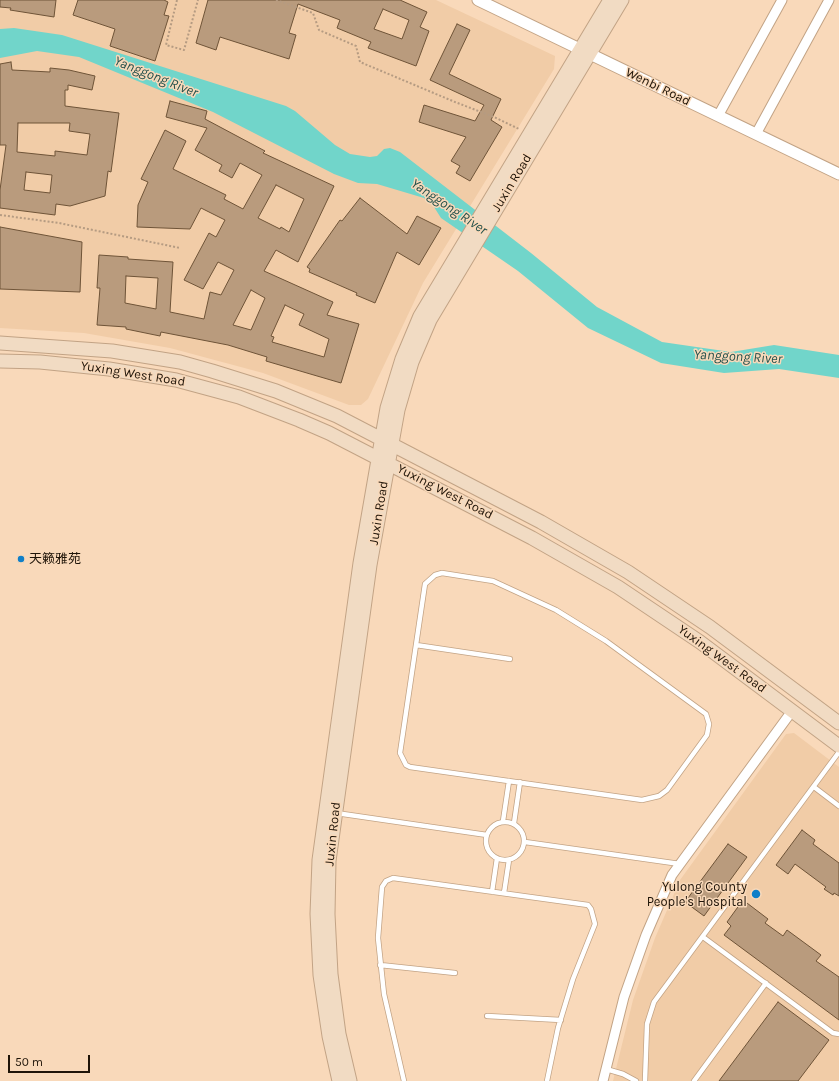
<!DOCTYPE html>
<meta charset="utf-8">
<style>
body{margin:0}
#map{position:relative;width:839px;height:1081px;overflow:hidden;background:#f9d9ba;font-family:Karla,sans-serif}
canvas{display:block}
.scale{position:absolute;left:8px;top:1055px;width:82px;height:18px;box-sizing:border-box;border:2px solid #1f1408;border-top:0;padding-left:5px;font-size:12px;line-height:14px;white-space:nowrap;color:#1f1408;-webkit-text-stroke:3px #f9d9ba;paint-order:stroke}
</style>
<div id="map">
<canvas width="839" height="1081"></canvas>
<div class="scale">50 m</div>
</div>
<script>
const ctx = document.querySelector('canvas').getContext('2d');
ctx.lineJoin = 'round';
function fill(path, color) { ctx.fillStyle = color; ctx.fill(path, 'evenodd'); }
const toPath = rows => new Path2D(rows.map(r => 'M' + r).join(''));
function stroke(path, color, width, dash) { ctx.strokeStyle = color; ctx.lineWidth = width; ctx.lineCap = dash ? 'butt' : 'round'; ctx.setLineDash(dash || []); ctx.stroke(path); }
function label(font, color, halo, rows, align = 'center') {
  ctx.font = font + ' Karla,"Noto Sans SC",sans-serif'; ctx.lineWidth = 3; ctx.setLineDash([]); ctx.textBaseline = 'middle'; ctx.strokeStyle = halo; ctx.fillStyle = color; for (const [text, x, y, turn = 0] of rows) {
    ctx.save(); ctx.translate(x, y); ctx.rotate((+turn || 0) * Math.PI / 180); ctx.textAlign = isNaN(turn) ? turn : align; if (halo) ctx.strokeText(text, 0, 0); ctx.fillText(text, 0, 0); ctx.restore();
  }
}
fill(toPath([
 [0,0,436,0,555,56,554,69,423,283,368,399,361,405,349,405,263,373,170,348,84,333,0,328],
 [794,733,839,767,839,1081,613,1081,633,1000,655,938,680,880,786,734]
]), '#f1cca7');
fill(toPath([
 [14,28,62,35,286,106,295,111,335,145,350,154,370,157,377,156,384,149,390,148,400,152,531,253,597,307,662,342,731,352,774,345,839,355,839,378,779,369,724,373,661,363,588,328,518,271,441,218,434,207,424,198,377,184,358,183,334,174,213,112,79,57,37,51,0,58,0,29]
]), '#71d5ca');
const building = toPath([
 [0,0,56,0,54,17,10,10,11,8,0,7,0,0],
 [78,0,164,0,168,2,164,15,169,16,155,61,110,46,115,29,73,15,78,0],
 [208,0,400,0,427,12,420,27,429,31,416,66,368,48,371,42,337,28,340,20,298,4,289,33,296,35,289,59,220,37,216,50,196,43,208,0],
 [383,9,409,20,402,39,374,29,383,9],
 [457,24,470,30,449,74,501,99,491,120,502,127,470,181,456,173,460,166,451,161,466,137,419,122,424,105,475,121,484,105,430,80,457,24],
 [11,62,12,70,50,72,50,68,69,70,95,76,92,90,68,85,68,90,65,90,65,106,119,113,111,172,108,171,105,196,70,206,56,204,55,215,0,208,0,190,6,145,0,145,0,64,11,62],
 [18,123,70,123,69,131,90,134,87,155,55,151,55,156,17,152,18,123],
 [26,172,52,175,50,193,24,190,26,172],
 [170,101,207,111,205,119,265,151,263,153,334,186,298,262,276,250,264,271,333,302,327,315,359,324,341,383,266,361,267,357,228,345,161,332,160,336,126,329,126,327,97,325,100,288,97,288,99,255,128,257,128,259,173,262,170,312,204,319,210,292,221,295,234,270,218,262,203,289,184,280,209,233,216,237,225,220,201,208,190,229,137,227,138,205,148,182,141,179,165,130,186,141,173,169,226,195,224,199,243,209,262,175,240,163,232,178,219,171,222,165,195,150,207,128,166,117,170,101],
 [276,185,304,199,289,232,281,227,280,229,258,218,276,185],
 [126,276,158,278,156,309,125,303,126,276],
 [251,290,265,298,251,330,233,325,251,290],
 [285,305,304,314,299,325,329,339,324,357,272,342,274,337,271,336,285,305],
 [360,198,407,234,417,216,441,228,419,265,397,252,375,303,356,295,357,293,309,272,310,269,307,267,340,220,342,221,360,198],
 [0,227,82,242,80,292,0,289,0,227],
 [802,830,815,840,813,844,839,863,839,896,834,893,833,895,824,889,826,887,795,864,788,874,776,865,802,830],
 [728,844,747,857,704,916,685,902,728,844],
 [743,900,768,919,765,923,783,936,787,930,821,955,816,961,839,977,839,1020,724,935,731,926,727,922,743,900],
 [778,1002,829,1040,798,1081,719,1081,778,1002]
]);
fill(building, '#b99b7d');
stroke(building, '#6f5438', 1);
const service = toPath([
 [442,573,493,581,556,610,606,641,706,714,709,724,707,735,667,790,659,796,642,800,410,767,406,765,400,753,425,584,435,575,442,573],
 [416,645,510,659],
 [814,787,839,806],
 [336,813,487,835],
 [503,821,509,781],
 '486 841a19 19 0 1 1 38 0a19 19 0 1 1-38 0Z',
 [514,823,520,782],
 [525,842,680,864],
 [492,892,497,858],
 [504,893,509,860],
 [703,937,833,1033,839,1034],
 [380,965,455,973],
 [487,1016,561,1020],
 [606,1069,623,1074,636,1081],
 [404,1081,384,994,378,938,382,887,386,881,393,878,588,905,591,909,595,924,573,979,558,1028,547,1081],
 [645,1081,647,1024,654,1002,839,752],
 [694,1081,766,983]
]);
const minor = toPath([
 [718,116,782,0],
 [756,134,829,0],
 [603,1081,624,997,646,935,672,875,792,711]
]);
const tertiary = toPath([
 [478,0,839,174]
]);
const secondary = toPath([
 [0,343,112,351,180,362,212,371,276,391,337,416,541,522,628,572,710,627,839,723],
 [0,361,40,362,109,369,176,380,239,397,299,420,329,433,532,538,618,587,700,642,839,746],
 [339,1081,329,1036,320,975,317,914,319,860,360,563,387,408,402,359,420,316,610,0],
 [350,1081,339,1034,331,974,328,914,329,861,370,565,398,410,412,362,430,320,622,0]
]);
stroke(service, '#c2a385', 6);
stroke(minor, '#c2a385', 11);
stroke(tertiary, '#c2a385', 13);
stroke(secondary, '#c2a385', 15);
stroke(toPath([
 [177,0,166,45,184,50,198,0],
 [276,0,313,13,319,30,356,46,360,62,455,102,494,117,519,129],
 [0,215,59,223,180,248]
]), '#b59b82', 2, [2, 2]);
stroke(service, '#fff', 4.5);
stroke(minor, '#fff', 9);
stroke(tertiary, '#fff', 11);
stroke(secondary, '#f1dbc3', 13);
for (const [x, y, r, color] of [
 [21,559,4,"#107fc8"],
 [756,894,5,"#107fc8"]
]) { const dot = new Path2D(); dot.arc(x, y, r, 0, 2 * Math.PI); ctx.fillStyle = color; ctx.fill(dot); stroke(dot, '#f9d9ba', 1.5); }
label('13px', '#1f1408', '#f9d9ba', [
 ["Wenbi Road",658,87,26],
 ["Juxin Road",512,183,-59],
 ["Yuxing West Road",133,374,9],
 ["Yuxing West Road",445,492,27],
 ["Juxin Road",379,513,-81],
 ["Yuxing West Road",722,659,36],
 ["Juxin Road",333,834,-84]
]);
label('13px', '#1f1408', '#f9d9ba', [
 ["天籁雅苑",29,559],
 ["Yulong County",747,887,"right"],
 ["People's Hospital",747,902,"right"]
], 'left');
label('italic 14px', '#24514c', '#f9d9ba', [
 ["Yanggong River",156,77,22],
 ["Yanggong River",449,207,34],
 ["Yanggong River",738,357,3]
]);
</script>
